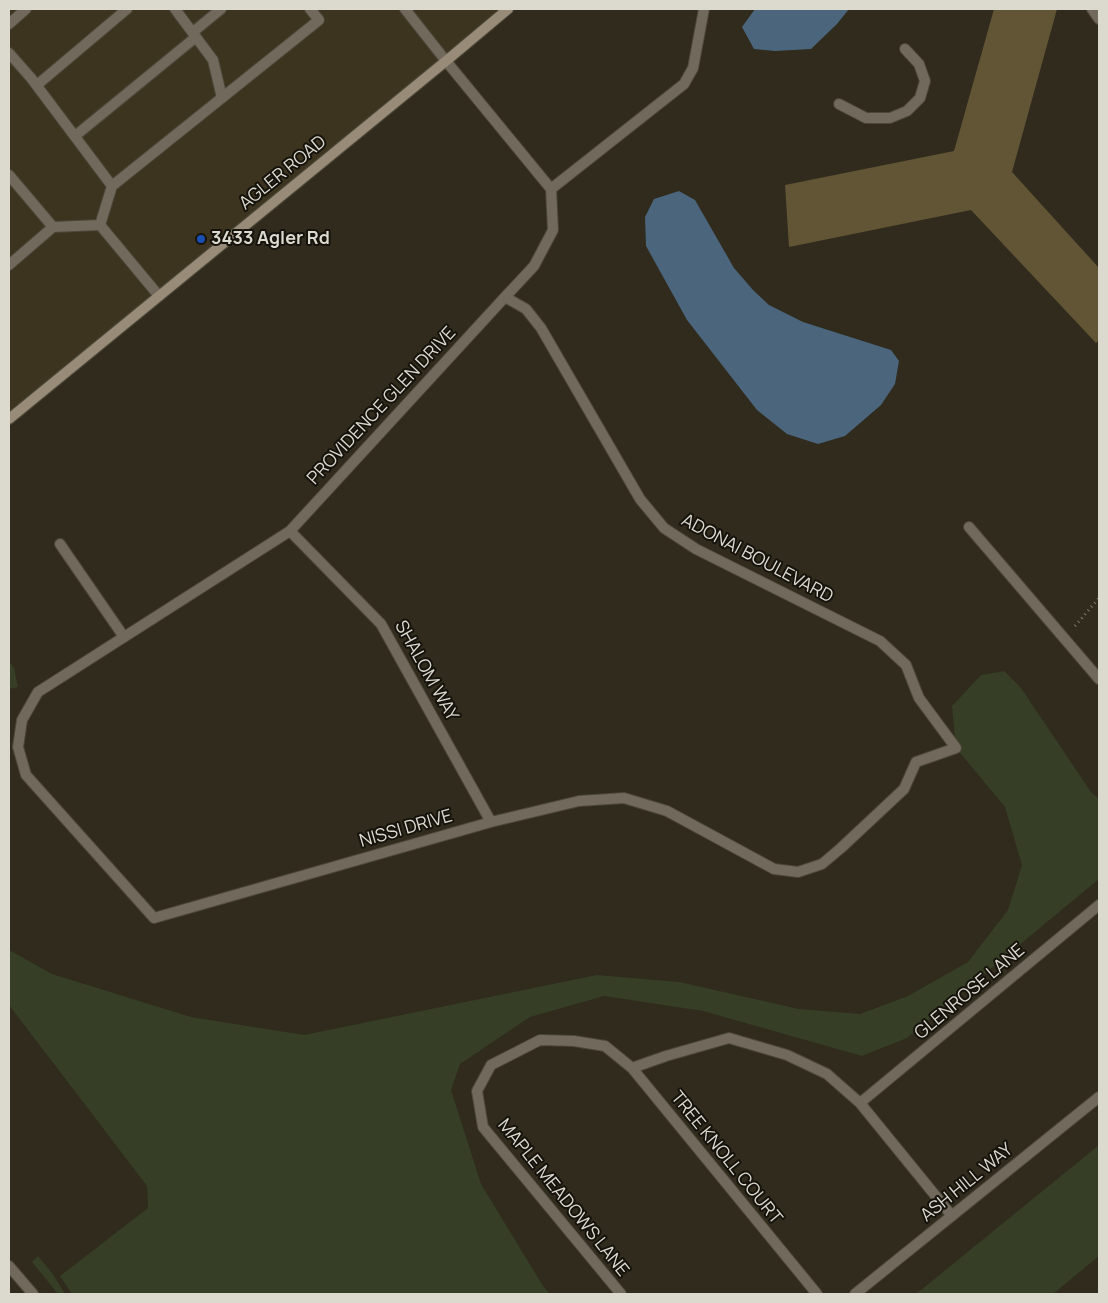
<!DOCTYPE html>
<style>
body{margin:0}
#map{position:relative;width:1108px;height:1303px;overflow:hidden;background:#302b1c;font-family:Manrope,sans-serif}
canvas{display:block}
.frame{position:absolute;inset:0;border:10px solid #dcd9cf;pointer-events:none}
</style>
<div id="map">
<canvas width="1108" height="1303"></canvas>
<div class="frame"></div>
</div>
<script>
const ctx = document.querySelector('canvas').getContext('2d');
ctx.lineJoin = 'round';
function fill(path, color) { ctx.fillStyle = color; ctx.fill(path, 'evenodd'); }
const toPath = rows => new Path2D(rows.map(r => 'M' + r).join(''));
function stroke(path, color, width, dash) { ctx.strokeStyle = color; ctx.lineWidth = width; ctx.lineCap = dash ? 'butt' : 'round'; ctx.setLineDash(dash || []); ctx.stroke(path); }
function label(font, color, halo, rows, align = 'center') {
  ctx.font = font + ' Manrope,sans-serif'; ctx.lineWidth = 4; ctx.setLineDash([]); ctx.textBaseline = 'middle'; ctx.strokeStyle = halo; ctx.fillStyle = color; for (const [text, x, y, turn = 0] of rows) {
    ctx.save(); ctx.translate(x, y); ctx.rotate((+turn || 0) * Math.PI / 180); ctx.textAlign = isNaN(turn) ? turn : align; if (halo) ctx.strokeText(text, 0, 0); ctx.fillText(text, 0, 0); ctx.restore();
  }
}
fill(toPath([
 [9,9,500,9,9,418]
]), '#3c341e');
fill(toPath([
 [9,661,14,668,18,687,9,689],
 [1004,671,1021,688,1091,792,1099,799,1099,879,907,1038,862,1056,703,1011,604,996,530,1017,460,1064,451,1090,481,1184,543,1286,550,1294,72,1294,60,1276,148,1208,147,1186,9,1005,9,950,52,974,191,1017,304,1035,597,975,679,982,799,1009,860,1014,908,996,968,962,1008,910,1022,865,1005,807,956,748,952,706,981,675],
 [1099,1145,1099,1256,1053,1294,916,1294],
 [38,1256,52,1273,65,1294,58,1294,32,1262]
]), '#363e26');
fill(toPath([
 [755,9,849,9,837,24,811,49,775,51,754,49,742,27],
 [679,191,695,200,734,268,753,290,769,305,803,322,891,350,899,361,895,384,881,405,845,436,818,444,787,434,757,410,687,320,646,246,645,217,654,199]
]), '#4a657c');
fill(toPath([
 [994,9,1057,9,1012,172,1099,268,1099,340,1096,343,971,210,789,247,785,185,954,151]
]), '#615536');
const lane = toPath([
 [175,9,213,60,222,98],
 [405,9,446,61],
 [1092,9,1099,19],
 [9,24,26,9],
 [193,32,221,9],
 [9,53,31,78,112,186],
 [37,85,127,9],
 [839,104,866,118,890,118,907,111,920,98,925,81,919,64,905,49],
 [75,136,196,37],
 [9,175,53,227],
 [551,189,684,84,693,68,704,9],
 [100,225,112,186,319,20,310,9],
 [9,265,53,227,100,225,159,296],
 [60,544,124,637]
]);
const street = toPath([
 [446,61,551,189,553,230,534,266,505,297,290,531,38,692,22,720,18,747,26,775,154,918,491,822,579,801,624,798,667,811,774,869,798,872,822,864,841,848,904,789,916,762,956,748,919,698,906,665,880,641,696,549,664,528,640,499,541,328,526,309,505,297],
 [969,527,1099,679],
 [290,531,381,624,491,822],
 [632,1068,666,1056,729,1038,787,1055,827,1074,860,1103,952,1216],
 [860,1103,1099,905],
 [9,1266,33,1294],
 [621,1294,483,1127,477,1091,491,1065,540,1040,574,1041,605,1046,632,1068,817,1294],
 [855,1294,1099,1097]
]);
const secondary = toPath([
 [9,419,446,61,508,9]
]);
stroke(lane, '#4c4739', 12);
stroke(street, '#4c4739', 12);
stroke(secondary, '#4c4739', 12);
stroke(toPath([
 [1075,626,1099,598]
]), '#7e7a6e', 3, [1, 4]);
stroke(lane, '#71695c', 10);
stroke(street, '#71695c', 10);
stroke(secondary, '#988b77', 10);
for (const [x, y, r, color] of [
 [201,239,5,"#1a4fb4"]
]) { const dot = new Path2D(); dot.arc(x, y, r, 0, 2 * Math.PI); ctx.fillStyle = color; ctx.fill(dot); stroke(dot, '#16130d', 2); }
label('18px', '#dcd9cf', '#16130d', [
 ["AGLER ROAD",283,173,-39],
 ["PROVIDENCE GLEN DRIVE",382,406,-47],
 ["ADONAI BOULEVARD",757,559,28],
 ["SHALOM WAY",426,671,61],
 ["NISSI DRIVE",406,829,-16],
 ["GLENROSE LANE",970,992,-40],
 ["TREE KNOLL COURT",726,1158,51],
 ["ASH HILL WAY",967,1183,-39],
 ["MAPLE MEADOWS LANE",563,1198,51]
]);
label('bold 18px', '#dcd9cf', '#16130d', [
 ["3433 Agler Rd",211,239]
], 'left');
</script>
